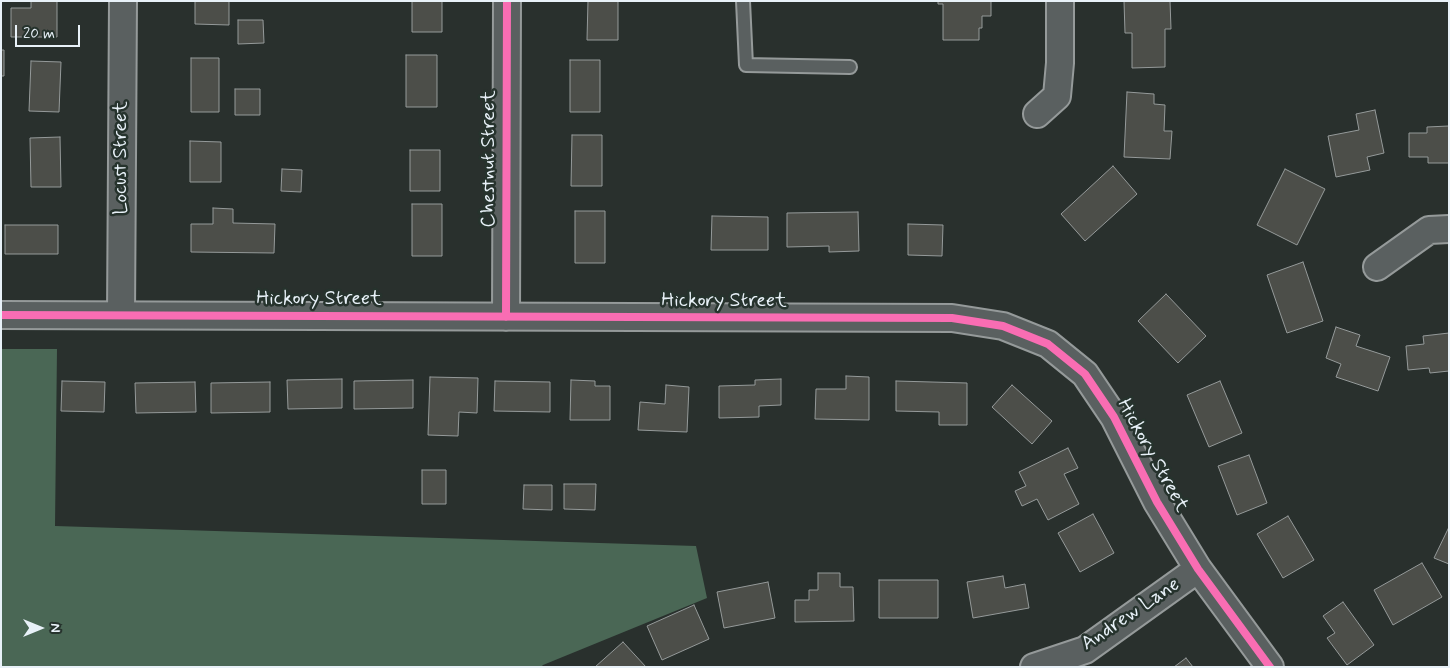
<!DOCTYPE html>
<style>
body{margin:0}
#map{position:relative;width:1450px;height:668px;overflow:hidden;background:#29302d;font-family:Mynerve,sans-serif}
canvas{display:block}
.frame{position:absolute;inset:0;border:2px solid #e8f1f8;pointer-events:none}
.north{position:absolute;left:15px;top:603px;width:50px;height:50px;-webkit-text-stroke:4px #26332d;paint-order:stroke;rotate:90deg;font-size:14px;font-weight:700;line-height:20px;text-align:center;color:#e8f1f8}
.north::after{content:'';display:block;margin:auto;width:18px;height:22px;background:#e8f1f8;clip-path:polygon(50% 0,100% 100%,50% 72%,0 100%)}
.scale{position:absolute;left:15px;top:25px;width:65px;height:22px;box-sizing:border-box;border:2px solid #e8f1f8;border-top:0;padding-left:6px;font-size:15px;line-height:18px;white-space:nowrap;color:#e8f1f8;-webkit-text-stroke:4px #26332d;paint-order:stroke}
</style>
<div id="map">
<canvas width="1450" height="668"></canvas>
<div class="frame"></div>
<div class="north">N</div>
<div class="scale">20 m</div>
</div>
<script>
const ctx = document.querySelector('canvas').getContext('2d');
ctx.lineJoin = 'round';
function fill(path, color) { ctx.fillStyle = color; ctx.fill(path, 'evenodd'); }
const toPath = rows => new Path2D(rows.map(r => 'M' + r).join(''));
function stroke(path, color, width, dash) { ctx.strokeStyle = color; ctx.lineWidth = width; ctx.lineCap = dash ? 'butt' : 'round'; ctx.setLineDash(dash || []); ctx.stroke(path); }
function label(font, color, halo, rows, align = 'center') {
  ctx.font = font + ' Mynerve,sans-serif'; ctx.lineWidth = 5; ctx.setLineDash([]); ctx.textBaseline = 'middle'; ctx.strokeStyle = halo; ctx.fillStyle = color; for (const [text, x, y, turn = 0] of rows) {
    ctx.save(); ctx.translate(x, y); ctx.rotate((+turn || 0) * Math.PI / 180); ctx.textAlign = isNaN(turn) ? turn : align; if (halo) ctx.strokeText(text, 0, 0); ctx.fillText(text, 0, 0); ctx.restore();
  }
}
fill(toPath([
 [1,349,57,349,55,526,696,546,707,598,543,665,541,667,1,667]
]), '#4a6755');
const building = toPath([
 [31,1,57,1,57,37,11,37,11,8,31,8,31,1],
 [195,1,229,1,229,25,195,24,195,1],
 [412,1,442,1,442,32,412,32,412,1],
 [588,1,618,1,618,40,587,40,588,1],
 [938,1,991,1,991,16,982,16,982,28,979,28,979,40,943,40,943,4,938,4,938,1],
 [1124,1,1170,1,1171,29,1165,29,1165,67,1132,68,1132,33,1125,33,1124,1],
 [238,20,263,20,264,43,238,44,238,20],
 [1,50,4,50,4,76,1,76,1,50],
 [406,55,437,55,437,107,406,107,406,55],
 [191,58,219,58,219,112,191,112,191,58],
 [570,60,600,60,600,112,570,112,570,60],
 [31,61,61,62,59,112,29,111,31,61],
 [235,89,260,89,260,115,235,115,235,89],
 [1127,92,1154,94,1154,104,1165,105,1164,131,1172,131,1170,159,1124,157,1127,92],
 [1375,110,1384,153,1367,157,1370,170,1336,177,1328,136,1359,130,1356,114,1375,110],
 [1449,126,1449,163,1428,163,1428,157,1409,157,1409,133,1427,133,1427,127,1449,126],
 [572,135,602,135,602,186,571,186,572,135],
 [60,137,61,187,31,187,30,138,60,137],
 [190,141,221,142,221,182,190,182,190,141],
 [410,150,440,150,440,191,410,191,410,150],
 [1113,166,1137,194,1085,241,1061,214,1113,166],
 [282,169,302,170,301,192,281,191,282,169],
 [1285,169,1325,189,1297,245,1257,225,1285,169],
 [412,204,442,204,442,256,412,256,412,204],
 [213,208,233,209,233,223,275,224,274,253,191,252,191,224,213,224,213,208],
 [575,211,605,211,605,263,575,263,575,211],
 [858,212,859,251,829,252,829,246,787,247,787,213,858,212],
 [712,216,768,217,768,250,711,250,712,216],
 [908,224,943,225,942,256,908,255,908,224],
 [5,225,58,225,58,254,5,254,5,225],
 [1303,262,1323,321,1287,333,1267,275,1303,262],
 [1166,294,1206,336,1178,363,1138,321,1166,294],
 [1336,327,1360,335,1356,346,1390,357,1378,391,1336,377,1341,364,1326,358,1336,327],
 [1449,333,1449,371,1430,373,1429,368,1408,370,1406,346,1424,344,1423,336,1449,333],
 [846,376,869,377,869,420,815,419,816,389,846,389,846,376],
 [430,377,478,378,477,413,459,412,458,436,428,435,430,377],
 [342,379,342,408,288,409,287,380,342,379],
 [781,379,781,405,759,406,759,417,719,418,719,386,755,385,755,380,781,379],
 [413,380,413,408,354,409,354,381,413,380],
 [571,380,595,381,595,386,610,386,610,420,570,420,571,380],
 [62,381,105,382,104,412,61,411,62,381],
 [495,381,550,382,550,412,494,411,495,381],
 [896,381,967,383,967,425,939,425,939,412,896,411,896,381],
 [1220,381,1242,433,1209,447,1187,395,1220,381],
 [195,382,196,412,136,413,135,383,195,382],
 [270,382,270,412,211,413,211,383,270,382],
 [666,385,689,387,687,432,638,430,640,402,665,404,666,385],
 [1012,385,1052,421,1032,444,992,407,1012,385],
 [1068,448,1078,468,1064,474,1079,504,1048,520,1037,499,1022,506,1015,491,1026,486,1019,472,1068,448],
 [1249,455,1267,503,1237,515,1218,466,1249,455],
 [422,470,446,470,446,504,422,504,422,470],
 [564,484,596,484,595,510,564,509,564,484],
 [524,485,552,485,552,510,523,509,524,485],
 [1093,514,1114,553,1080,572,1058,533,1093,514],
 [1288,516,1314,560,1283,578,1257,534,1288,516],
 [1449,527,1449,564,1434,558,1449,527],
 [1422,563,1442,597,1393,625,1374,590,1422,563],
 [818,573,840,573,840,587,853,587,854,621,795,622,795,600,809,600,809,590,818,590,818,573],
 [1003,576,1005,588,1025,584,1029,608,973,618,967,582,1003,576],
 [879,580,938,580,938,618,879,618,879,580],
 [768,582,775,618,724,628,717,592,768,582],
 [1343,602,1374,645,1347,665,1327,638,1335,633,1323,616,1343,602],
 [694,605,709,639,662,660,647,626,694,605],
 [623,642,646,667,595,667,623,642],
 [1186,658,1193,667,1174,667,1186,658]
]);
fill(building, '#4c4e49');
stroke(building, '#959a9a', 1);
const service = toPath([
 [743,1,746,65,850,67]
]);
const minor = toPath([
 [1037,114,1057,96,1060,63,1060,1],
 [1377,267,1429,230,1449,229],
 [1,315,952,318,1003,326,1048,344,1085,374,1114,417,1157,502,1198,569,1270,667],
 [121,315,123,1],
 [506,317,507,1],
 [1034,667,1085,650,1198,569]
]);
stroke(service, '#959a9a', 16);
stroke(minor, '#959a9a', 30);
stroke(service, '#5a6060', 12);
stroke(minor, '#5a6060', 26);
stroke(toPath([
 [1,315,952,318,1003,326,1048,344,1085,374,1114,417,1157,502,1198,569,1270,667],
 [506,317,507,1]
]), '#f96db3', 8);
label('20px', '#e8f1f8', '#26332d', [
 ["Locust Street",122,158,-90],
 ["Chestnut Street",490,159,-90],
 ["Hickory Street",319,300],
 ["Hickory Street",724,302],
 ["Hickory Street",1152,456,61],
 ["Andrew Lane",1131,615,-34]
]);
</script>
